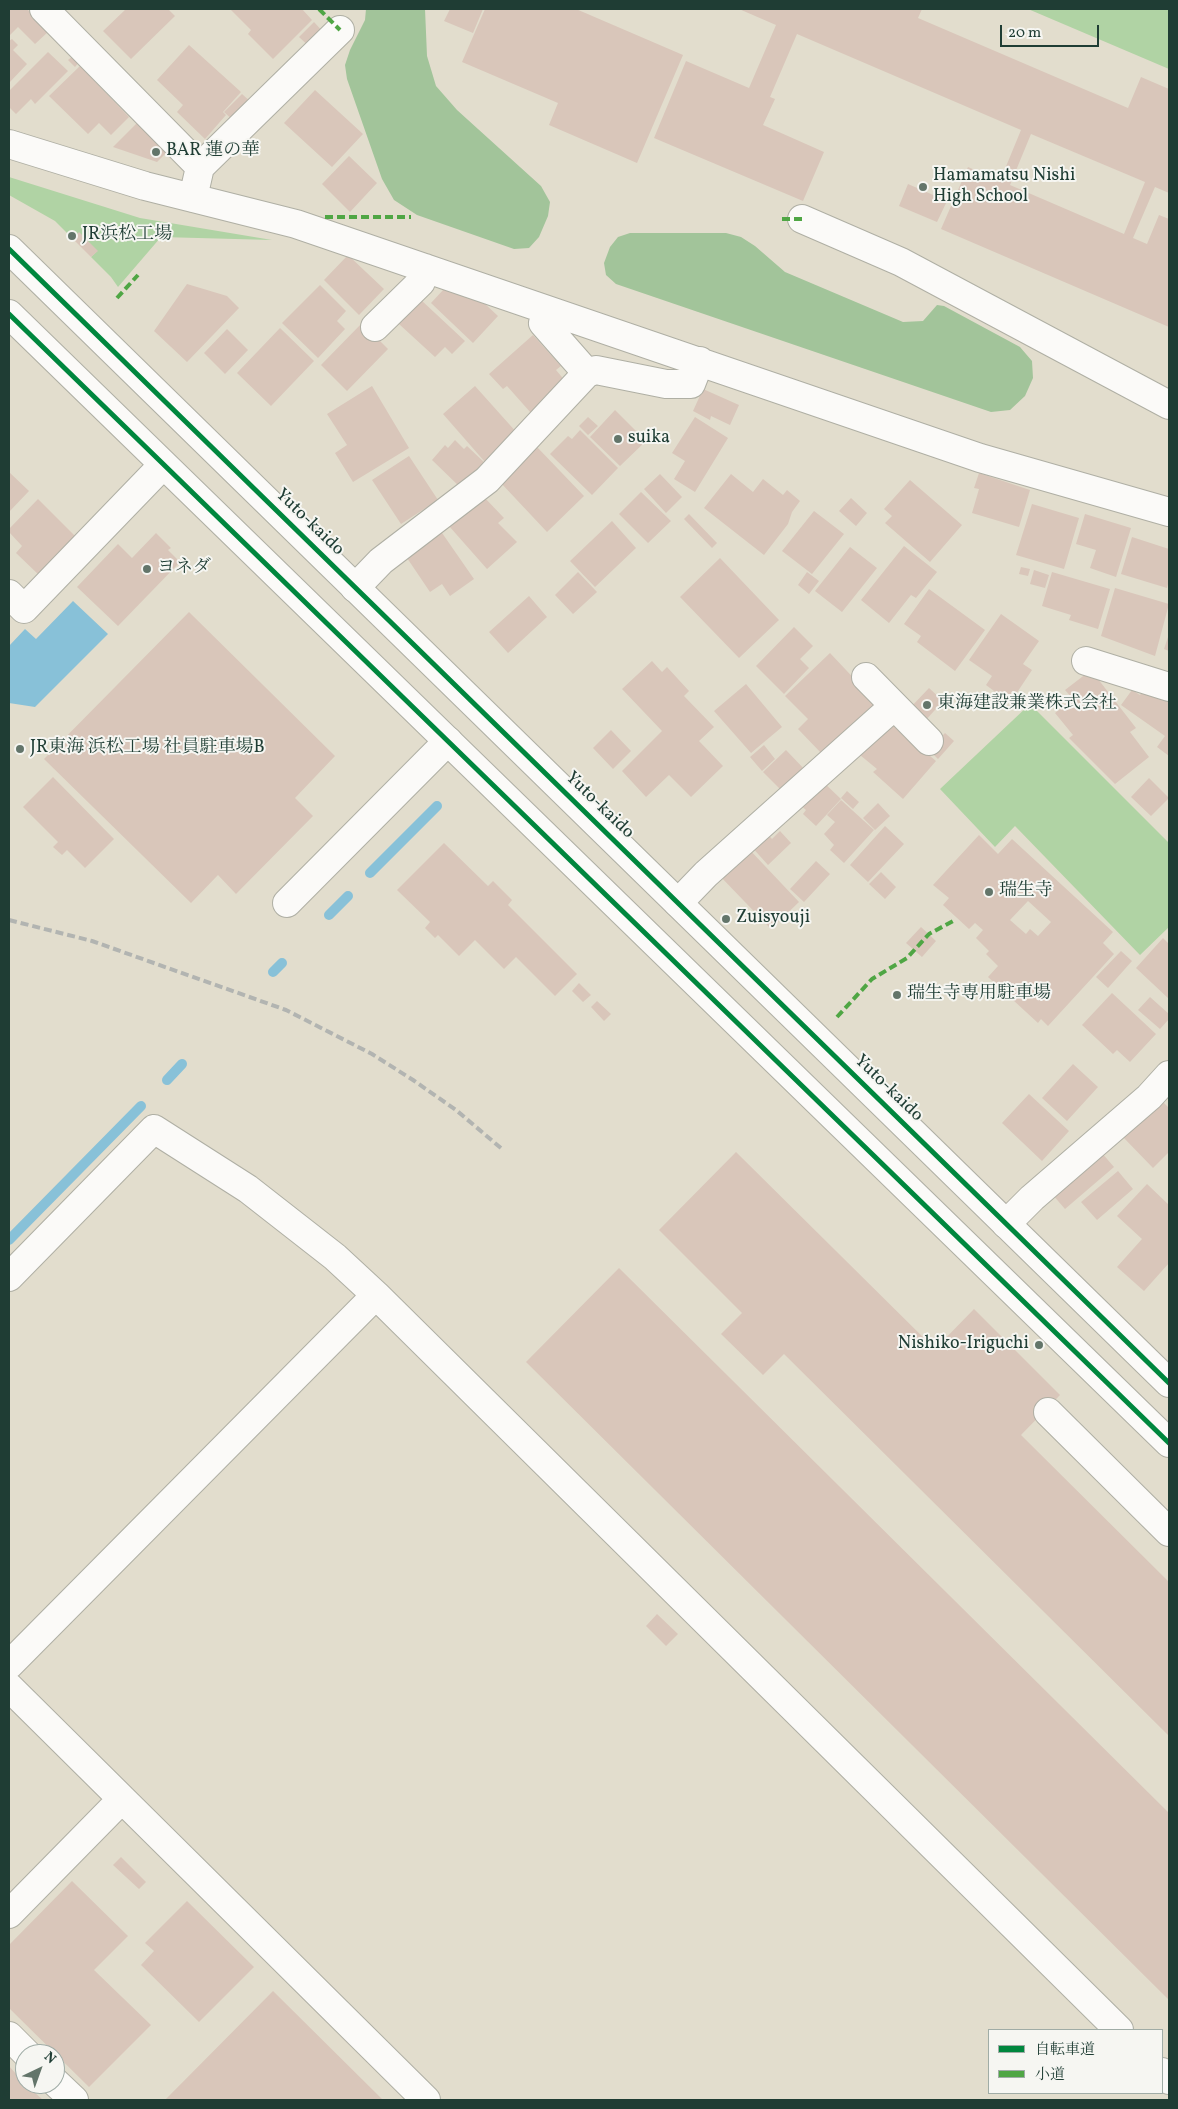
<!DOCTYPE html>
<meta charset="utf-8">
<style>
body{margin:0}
#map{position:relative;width:1178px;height:2109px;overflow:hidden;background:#e2ddcd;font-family:Vollkorn,"Noto Serif JP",serif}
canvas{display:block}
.frame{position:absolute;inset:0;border:10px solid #1f3d34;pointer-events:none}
.legend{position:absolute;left:988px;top:2029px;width:175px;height:65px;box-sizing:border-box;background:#f6f6f2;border:1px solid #a0aca6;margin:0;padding:6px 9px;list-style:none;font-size:15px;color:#1f3d34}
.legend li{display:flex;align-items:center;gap:10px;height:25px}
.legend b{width:25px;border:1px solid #a0aca6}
.north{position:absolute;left:15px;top:2044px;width:50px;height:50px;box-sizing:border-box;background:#f6f6f2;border:1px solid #a0aca6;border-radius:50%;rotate:42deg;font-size:14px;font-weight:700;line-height:20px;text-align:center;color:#1f3d34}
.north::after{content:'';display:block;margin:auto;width:18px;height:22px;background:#63756a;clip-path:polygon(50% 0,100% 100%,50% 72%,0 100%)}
.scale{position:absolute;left:1000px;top:25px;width:99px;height:22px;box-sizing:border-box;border:2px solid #1f3d34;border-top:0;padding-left:6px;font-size:15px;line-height:18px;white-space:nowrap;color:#1f3d34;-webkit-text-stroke:4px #f6f6f2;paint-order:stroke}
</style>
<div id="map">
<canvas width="1178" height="2109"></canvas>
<div class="frame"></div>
<ul class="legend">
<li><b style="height:6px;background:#00873e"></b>自転車道</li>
<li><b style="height:6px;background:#4fa644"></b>小道</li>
</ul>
<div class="north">N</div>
<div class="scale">20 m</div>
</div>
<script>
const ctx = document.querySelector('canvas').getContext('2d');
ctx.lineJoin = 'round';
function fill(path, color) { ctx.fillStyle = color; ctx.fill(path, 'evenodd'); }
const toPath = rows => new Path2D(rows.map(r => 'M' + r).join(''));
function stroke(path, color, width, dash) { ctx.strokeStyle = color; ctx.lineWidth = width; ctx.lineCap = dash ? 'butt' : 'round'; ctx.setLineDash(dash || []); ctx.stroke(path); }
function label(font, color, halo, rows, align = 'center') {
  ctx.font = font + ' Vollkorn,"Noto Serif JP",serif'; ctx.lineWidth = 4; ctx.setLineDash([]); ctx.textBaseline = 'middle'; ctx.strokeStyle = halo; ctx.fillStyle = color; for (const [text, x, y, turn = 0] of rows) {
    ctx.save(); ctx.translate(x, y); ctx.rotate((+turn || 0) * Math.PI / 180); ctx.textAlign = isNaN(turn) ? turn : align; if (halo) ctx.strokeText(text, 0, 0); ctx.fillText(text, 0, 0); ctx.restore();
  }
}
fill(toPath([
 [1028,9,1169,9,1169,69],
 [9,177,140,218,272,240,161,237,118,287,111,277,91,257,97,251,79,233,73,239,55,221,9,195],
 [1030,704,1169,843,1169,927,1140,955,1015,826,995,847,940,789]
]), '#b0d3a4');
fill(toPath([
 [366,9,425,9,427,56,436,86,457,110,541,186,550,202,548,216,539,237,529,248,514,249,417,215,394,200,382,179,347,79,345,65,350,50,365,20],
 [630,233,726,233,741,237,755,246,785,272,903,322,923,321,937,305,944,306,1020,347,1032,361,1033,378,1025,396,1010,410,991,412,616,284,606,275,604,263,610,247,618,237]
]), '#a2c49a');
fill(toPath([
 [73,601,108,634,35,707,9,703,9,646,25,629,36,639]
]), '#88c1d8');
stroke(toPath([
 [370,873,437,806],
 [329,915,348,896],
 [273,972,282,963],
 [167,1080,182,1064],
 [9,1240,141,1106]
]), '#88c1d8', 10);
fill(toPath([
 [9,9,27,9,49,31,35,44,18,27,9,36],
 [126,9,168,9,175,16,131,59,103,31],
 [230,9,302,9,312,20,273,59,248,34,251,30],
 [450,9,483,9,473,33,444,21],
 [485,9,576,9,683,55,637,163,549,125,558,103,462,62],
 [739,9,922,9,918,18,1128,108,1141,77,1169,89,1169,193,1155,187,1133,238,1147,244,1159,215,1169,219,1169,327,941,229,968,167,1000,181,1021,130,797,34,770,97,775,99,763,125,824,152,803,201,654,138,686,61,749,88,776,25],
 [1031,134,1145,182,1124,234,1010,185],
 [314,22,326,35,312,49,299,37],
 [12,39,18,45,13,50,27,64,9,83,9,41],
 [189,45,241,92,223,112,226,115,205,139,177,112,183,105,157,80],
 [48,52,68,71,35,104,31,99,16,114,9,107,9,91],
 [73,56,79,62,75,67,68,60],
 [80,66,129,117,111,135,99,123,88,134,49,96],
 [315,90,363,134,332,167,284,123],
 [242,94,252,103,235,122,224,112],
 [139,121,168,151,157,162,113,147],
 [349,156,377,183,350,212,322,184],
 [908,184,947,201,937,222,899,206],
 [79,232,98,251,91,257,73,239],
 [348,255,384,289,359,315,324,280],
 [187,284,227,296,239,308,187,362,154,331],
 [320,285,346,311,337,321,345,329,318,358,282,323],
 [444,289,484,303,498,316,473,343,431,303],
 [421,300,465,341,452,354,445,347,435,357,399,324],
 [362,323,388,349,347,391,321,365],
 [280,328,314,361,271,406,237,373],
 [227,329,248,350,225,374,204,353],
 [533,335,561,366,556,370,566,382,531,413,507,386,503,389,489,374],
 [372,386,409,448,353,482,335,453,347,445,327,414],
 [475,386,518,434,485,462,443,414],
 [703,389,739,405,730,425,711,416,710,420,693,411],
 [615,410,646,441,620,466,590,437],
 [588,417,598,426,588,435,579,426],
 [695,417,728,438,695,492,674,479,685,461,672,453],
 [580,430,618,468,592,495,550,454,568,436,572,439],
 [455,440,464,449,467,446,486,464,462,489,432,460,445,445,448,448],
 [537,447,584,496,547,532,500,482],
 [409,456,438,500,401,524,372,480],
 [9,472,29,491,9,512],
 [979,473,1030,490,1019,527,972,513,979,489,974,488],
 [660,474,682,497,666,513,644,489],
 [731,474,753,492,763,479,783,495,787,490,800,501,792,512,788,524,764,555,704,508],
 [910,480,962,525,930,562,885,523,892,516,884,509],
 [641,492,671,521,648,543,619,514],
 [483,496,504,518,498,523,517,542,487,569,449,526],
 [851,498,867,513,856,526,839,511],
 [38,499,77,538,40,576,16,553,22,546,9,532,9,529],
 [1032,504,1079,518,1064,569,1016,555],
 [814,511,844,534,812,574,782,551],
 [689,514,717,543,712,548,684,519],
 [1085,514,1131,528,1116,577,1090,568,1096,550,1076,544],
 [612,521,636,548,595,587,570,561],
 [440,530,474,579,450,596,442,584,430,592,405,555],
 [156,533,171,548,168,550,180,562,118,626,77,587,118,544,132,558],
 [1132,537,1169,549,1169,580,1167,588,1121,574],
 [904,546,937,572,916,598,911,595,889,623,861,600],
 [850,547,877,568,842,612,815,591],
 [720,558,779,620,739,658,680,597],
 [1021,567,1030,569,1028,576,1019,574],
 [1034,570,1049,575,1045,588,1030,584],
 [578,572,597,592,573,614,555,595],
 [807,572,819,581,809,594,798,585],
 [1052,572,1110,589,1098,629,1069,620,1071,615,1042,606],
 [1115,588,1169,604,1155,656,1101,636],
 [929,589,985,630,955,671,917,642,921,636,904,624],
 [529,596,547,617,508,653,489,632],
 [189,612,335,756,295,798,313,816,236,894,218,875,191,903,44,759],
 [1001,614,1039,641,1023,664,1032,670,1010,703,986,685,992,676,969,660],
 [794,627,813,646,800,659,809,668,784,694,756,666],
 [1169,634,1169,651,1164,649],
 [830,653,878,704,823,755,798,729,808,719,785,696],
 [652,661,662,672,667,667,689,691,684,696,714,727,699,741,723,766,691,797,669,775,646,797,622,771,662,731,622,689],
 [1091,670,1136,728,1130,732,1149,757,1115,784,1069,738,1073,735,1055,713,1073,699,1065,690],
 [746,684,782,727,751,753,714,711],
 [1147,685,1169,701,1169,756,1157,747,1165,736,1121,705,1132,690,1140,695],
 [929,688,943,701,925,721,910,708],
 [890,722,936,761,903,799,873,772,877,769,860,755],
 [611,730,631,751,613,769,593,748],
 [945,733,954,741,938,759,929,750],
 [764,745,775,759,762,771,750,757],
 [786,750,807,772,784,793,763,772],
 [53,777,114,839,85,868,67,850,62,855,53,847,58,842,23,807],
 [1149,778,1169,798,1151,816,1131,797],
 [821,780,841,799,816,826,803,814,806,810,799,804],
 [847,791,859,802,853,809,841,798],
 [841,800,874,830,844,863,830,850,834,845,824,834,835,822,827,815],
 [878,803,890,816,875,830,863,818],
 [885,826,904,844,868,882,850,865],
 [765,831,772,839,780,831,791,843,768,865,750,845],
 [979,835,998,854,1012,839,1113,932,1103,943,1114,954,1048,1026,1041,1019,1038,1023,988,977,998,966,986,954,989,951,976,938,983,930,975,923,969,929,943,905,949,898,933,885],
 [1028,901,1051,922,1038,936,1030,929,1026,934,1010,920],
 [444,843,488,886,493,881,512,900,508,905,577,974,555,996,516,957,504,969,475,940,459,956,438,935,435,938,425,928,430,922,397,890],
 [747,847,799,902,771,929,718,874],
 [816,861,830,874,804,902,790,889],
 [881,872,896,887,885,899,869,884],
 [921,927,936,941,922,957,906,943],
 [1163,938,1169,944,1169,999,1136,968],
 [1121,951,1132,961,1108,988,1096,977],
 [579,983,591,995,583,1002,572,991],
 [1112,993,1156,1034,1130,1062,1117,1050,1113,1054,1082,1025],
 [1150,997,1169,1014,1169,1019,1160,1029,1138,1010],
 [597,1001,611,1014,604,1021,591,1007],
 [1073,1064,1098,1087,1067,1121,1042,1098],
 [1029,1094,1069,1131,1042,1161,1002,1123],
 [1161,1100,1169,1108,1169,1152,1153,1168,1123,1137],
 [736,1152,935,1349,974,1309,1060,1395,1021,1435,1169,1582,1169,1736,784,1354,763,1375,721,1334,742,1313,659,1230],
 [1101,1152,1114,1167,1065,1209,1052,1194],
 [1118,1171,1133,1189,1097,1220,1081,1202],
 [1147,1184,1169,1205,1169,1263,1144,1291,1117,1267,1142,1239,1117,1216],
 [619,1268,1169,1813,1169,2000,526,1362],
 [657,1614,678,1634,666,1646,646,1626],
 [121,1857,146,1882,139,1889,113,1865],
 [72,1881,128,1936,94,1970,151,2025,89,2087,9,2008,9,1945],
 [187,1901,254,1967,199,2022,141,1965,154,1951,145,1943],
 [273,1991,383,2100,165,2100],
 [9,2066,25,2084,43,2100,9,2100]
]), '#d9c6ba');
const minor = toPath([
 [44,9,200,167,193,198],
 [9,144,145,186,296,224,980,458,1169,512],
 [200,167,340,30],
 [802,219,901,262,1169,405],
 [547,310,543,323,587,373],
 [375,327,421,282,425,268],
 [355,588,381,561,487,480,587,373,596,370,666,384,691,384,700,361],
 [9,594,24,609,163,465],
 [1086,661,1169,687],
 [866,677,929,741],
 [287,903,448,741],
 [678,903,706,874,894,706],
 [1006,1224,1032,1198,1149,1097,1169,1075],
 [9,1277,154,1129,248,1189,335,1257,376,1295,1119,2030],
 [1048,1412,1169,1532],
 [9,1665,376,1295],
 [9,1687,426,2100],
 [9,1914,122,1799],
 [9,2036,27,2054],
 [1162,2072,1169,2080],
 [55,2082,74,2100]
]);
const major = toPath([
 [9,249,1169,1383],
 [9,314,1169,1443]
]);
stroke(minor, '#afafa4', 30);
stroke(major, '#afafa4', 30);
stroke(minor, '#fbfaf8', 28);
stroke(major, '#fbfaf8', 28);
stroke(toPath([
 [9,920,92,941,286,1010,372,1054,413,1080,456,1110,502,1149]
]), '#b2b4b1', 4, [8, 4]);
stroke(toPath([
 [319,9,340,30],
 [325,217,411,217],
 [782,219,802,219],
 [117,298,138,275],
 [837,1017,872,979,907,958,929,934,953,921]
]), '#4fa644', 4, [8, 4]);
stroke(toPath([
 [9,249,1169,1383],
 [9,314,1169,1443]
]), '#00873e', 5);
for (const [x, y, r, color] of [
 [156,152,5,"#63756a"],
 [923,187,5,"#63756a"],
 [72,236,5,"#63756a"],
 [618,439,5,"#63756a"],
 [147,569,5,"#63756a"],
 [927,705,5,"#63756a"],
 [20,749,5,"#63756a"],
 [989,892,5,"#63756a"],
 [726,919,5,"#63756a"],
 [897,995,5,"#63756a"],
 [1039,1345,5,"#63756a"]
]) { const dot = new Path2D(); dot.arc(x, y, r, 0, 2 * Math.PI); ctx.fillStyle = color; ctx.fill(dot); stroke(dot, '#f6f6f2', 2); }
label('18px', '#1f3d34', '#f6f6f2', [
 ["BAR 蓮の華",166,152],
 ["Hamamatsu Nishi",933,177],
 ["High School",933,198],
 ["JR浜松工場",82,236],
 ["suika",628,439],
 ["ヨネダ",157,569],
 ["東海建設兼業株式会社",937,705],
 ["JR東海 浜松工場 社員駐車場B",30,749],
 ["瑞生寺",999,892],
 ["Zuisyouji",736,919],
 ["瑞生寺専用駐車場",907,995],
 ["Nishiko-Iriguchi",1029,1345,"right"]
], 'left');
label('18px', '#1f3d34', '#f6f6f2', [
 ["Yuto-kaido",309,523,44],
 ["Yuto-kaido",599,806,44],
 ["Yuto-kaido",888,1089,44]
]);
</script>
